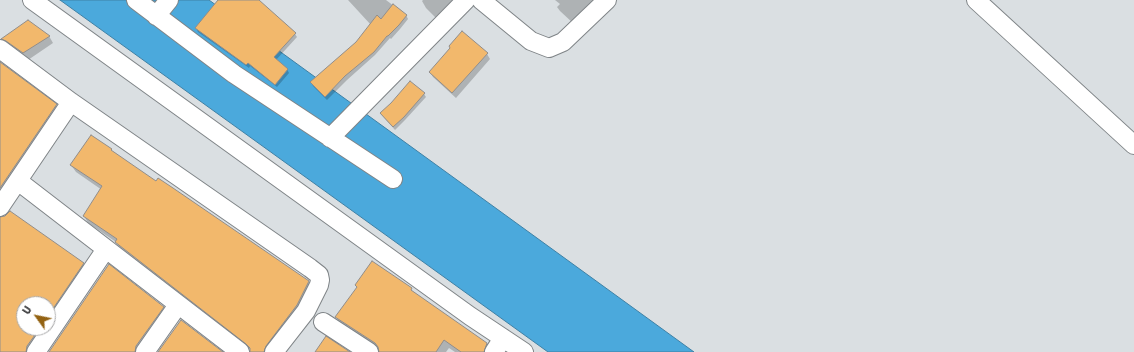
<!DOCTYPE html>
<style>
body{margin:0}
#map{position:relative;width:1134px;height:352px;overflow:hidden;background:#dadfe2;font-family:Barlow,sans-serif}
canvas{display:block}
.north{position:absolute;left:16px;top:296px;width:40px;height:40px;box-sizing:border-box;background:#fff;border:1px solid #a7a7a8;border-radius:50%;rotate:303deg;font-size:11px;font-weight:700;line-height:16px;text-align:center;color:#232426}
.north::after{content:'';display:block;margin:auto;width:14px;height:18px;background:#936212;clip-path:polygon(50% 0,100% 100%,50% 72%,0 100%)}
</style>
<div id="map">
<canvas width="1134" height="352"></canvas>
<div class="north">U</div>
</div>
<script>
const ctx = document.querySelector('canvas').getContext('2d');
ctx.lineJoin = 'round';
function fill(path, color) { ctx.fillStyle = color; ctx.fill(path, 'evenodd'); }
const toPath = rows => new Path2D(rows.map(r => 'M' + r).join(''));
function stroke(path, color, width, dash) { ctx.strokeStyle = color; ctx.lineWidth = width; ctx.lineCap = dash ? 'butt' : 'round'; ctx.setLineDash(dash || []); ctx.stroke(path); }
const water = toPath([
 [60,0,209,0,694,352,548,352,60,0]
]);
fill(water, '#4ba9dc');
stroke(water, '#3f81a5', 1);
fill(toPath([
 [220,0,251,0,295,34,297,37,276,60,287,69,289,73,277,87,250,66,249,68,198,32,196,28],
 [348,0,386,0,406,15,408,19,400,29,391,39,390,38,375,55,347,80,327,100,313,86,311,82,356,43,371,25],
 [423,0,455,0,440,22,426,8,422,1],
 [555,0,596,0,574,24,560,11,557,7,560,4],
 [49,36,53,43,28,60,7,46,3,39],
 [451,49,487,54,490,59,456,98,433,77,430,72],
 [0,63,56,105,60,112,0,201],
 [424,94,426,97,405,120,395,130,381,114],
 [112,153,308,282,312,289,270,352,251,352,251,350,120,250,116,242,88,223,84,216,102,190,76,172,71,165],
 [0,218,83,263,87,271,32,352,0,352],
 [24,304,48,304,48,328,24,328],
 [356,285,411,289,413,292,486,344,491,352,455,352,449,348,446,352,380,352,341,325,336,317,357,288],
 [163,307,167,314,141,352,50,352]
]), '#0003');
const building = toPath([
 [218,0,259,0,296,33,274,57,288,69,275,85,248,63,246,65,195,28,218,0],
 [393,4,407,15,399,25,388,36,387,36,374,52,345,76,325,97,310,82,356,42,377,15,381,19,393,4],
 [28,20,50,36,23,53,6,41,1,39,28,20],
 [462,31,488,53,452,93,429,72,450,48,449,46,462,31],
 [0,62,57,104,0,188,0,62],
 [410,81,425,93,404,117,393,127,380,113,391,103,410,81],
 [91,135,112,149,111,150,156,181,158,178,173,188,309,281,297,305,266,346,264,352,250,352,250,348,246,344,115,242,117,239,83,216,102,186,70,165,91,135],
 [10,211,84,263,48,316,48,304,24,304,24,328,40,328,27,346,26,352,0,352,0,217,5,216,10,211],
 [372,261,412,288,411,290,487,343,484,352,461,352,444,340,436,352,379,352,378,347,375,343,335,317,357,287,355,285,372,261],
 [109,264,164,307,136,346,135,352,49,352,109,264],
 [181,320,223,352,158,352,181,320],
 [326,336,350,352,315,352,326,336]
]);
fill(building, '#f2b86c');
stroke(building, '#918d8a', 1);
const minor = toPath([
 [32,0,470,316,524,352],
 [136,0,234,74,393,179],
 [481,0,531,41,549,48,563,42,607,0],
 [976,0,1134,145],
 [156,16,169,0],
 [0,49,71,102,310,268,319,275,320,280,319,285,306,311,274,352],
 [330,138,466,0],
 [18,181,240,352],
 [0,207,71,102],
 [323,322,369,352],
 [36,352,106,249],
 [145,352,178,305],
 [494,352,503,338]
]);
stroke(minor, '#7f8487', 20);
stroke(minor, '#fff', 18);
</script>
